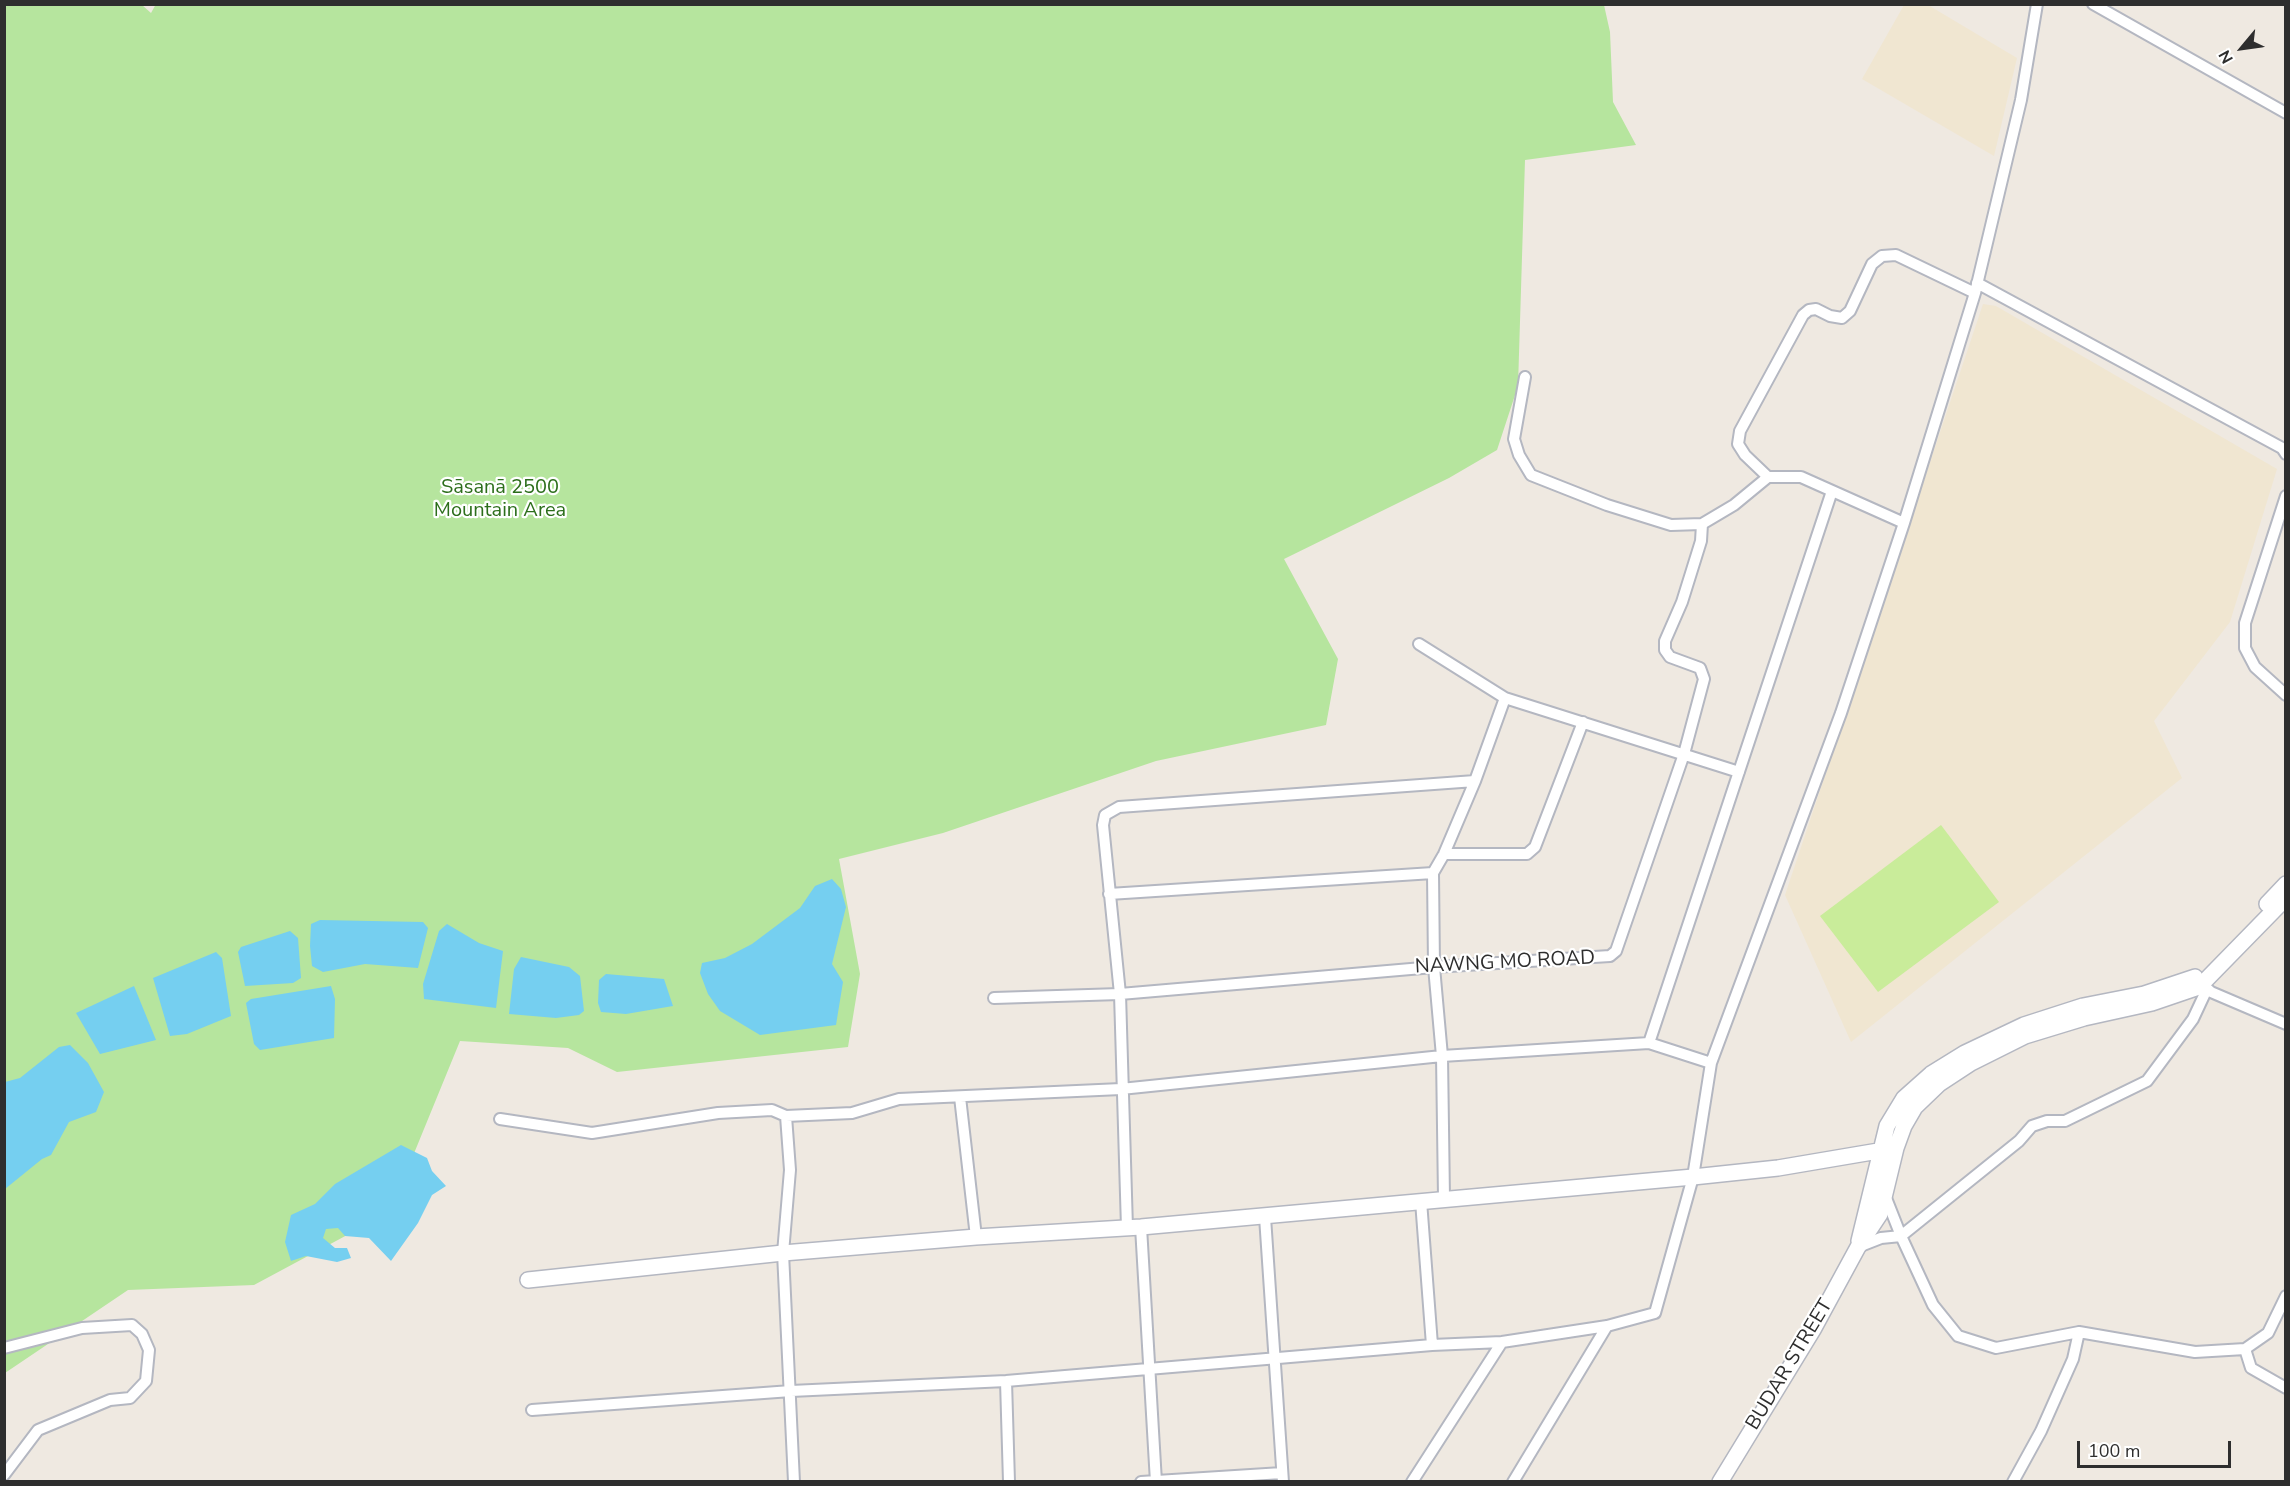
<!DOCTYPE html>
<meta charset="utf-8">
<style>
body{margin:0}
#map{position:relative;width:2290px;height:1486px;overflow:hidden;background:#efe9e1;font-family:"Nunito Sans",sans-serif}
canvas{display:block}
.frame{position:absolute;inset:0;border:6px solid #2e2e2e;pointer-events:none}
.north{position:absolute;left:2212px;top:18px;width:60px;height:60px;-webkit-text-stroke:4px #fff;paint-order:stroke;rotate:241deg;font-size:16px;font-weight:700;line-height:24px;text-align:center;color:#2e2e2e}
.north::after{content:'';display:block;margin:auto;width:21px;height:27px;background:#2e2e2e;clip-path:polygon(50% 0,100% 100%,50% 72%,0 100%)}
.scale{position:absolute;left:2077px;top:1441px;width:154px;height:27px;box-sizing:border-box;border:3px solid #2e2e2e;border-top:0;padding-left:8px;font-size:18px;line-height:21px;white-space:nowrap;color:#2e2e2e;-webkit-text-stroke:4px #fff;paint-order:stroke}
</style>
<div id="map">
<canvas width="2290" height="1486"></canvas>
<div class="frame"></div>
<div class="north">N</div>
<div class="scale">100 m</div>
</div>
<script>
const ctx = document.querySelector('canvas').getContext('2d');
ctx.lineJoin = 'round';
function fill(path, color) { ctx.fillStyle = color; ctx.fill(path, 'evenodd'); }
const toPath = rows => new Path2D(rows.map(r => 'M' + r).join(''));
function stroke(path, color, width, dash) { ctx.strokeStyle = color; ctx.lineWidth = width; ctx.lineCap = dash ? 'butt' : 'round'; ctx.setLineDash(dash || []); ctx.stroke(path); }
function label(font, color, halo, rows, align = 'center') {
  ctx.font = font + ' "Nunito Sans",sans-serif'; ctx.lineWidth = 4.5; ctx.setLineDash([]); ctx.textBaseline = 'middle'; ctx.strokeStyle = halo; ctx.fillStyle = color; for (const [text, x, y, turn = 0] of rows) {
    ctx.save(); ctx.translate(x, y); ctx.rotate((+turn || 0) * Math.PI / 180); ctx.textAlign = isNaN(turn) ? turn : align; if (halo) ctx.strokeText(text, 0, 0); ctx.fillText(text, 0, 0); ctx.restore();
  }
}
fill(toPath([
 [1904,5,1928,5,2017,58,1994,156,1862,79],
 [1983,304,1996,306,2277,469,2230,622,2154,721,2182,778,1851,1042,1785,895]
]), '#f0e6d1');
fill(toPath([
 [156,4,1604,5,1610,32,1613,102,1636,145,1525,160,1518,386,1497,450,1449,478,1284,559,1338,659,1326,725,1156,761,943,833,839,859,860,974,848,1047,617,1072,568,1048,460,1041,390,1212,254,1285,128,1290,5,1373,5,5,142,5,151,13]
]), '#b6e59e');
fill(toPath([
 [1941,825,1999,902,1878,992,1820,916]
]), '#c9ec9a');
fill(toPath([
 [832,879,841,889,846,907,832,964,843,982,836,1025,760,1035,720,1011,708,994,700,973,702,963,725,958,752,944,800,908,815,886],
 [320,920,423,922,428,928,418,968,365,964,323,972,312,966,310,946,311,924],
 [447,924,479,943,503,951,496,1008,424,999,423,984,439,931],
 [290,931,298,938,301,978,293,983,245,986,238,952,241,947],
 [216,952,222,958,231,1016,187,1034,170,1036,153,978],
 [521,957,569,967,580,976,584,1011,579,1015,556,1018,509,1014,514,969],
 [606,974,664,979,673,1006,626,1014,601,1012,598,1003,599,980],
 [134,986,156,1040,100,1054,76,1013],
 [331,986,335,999,334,1038,260,1050,254,1044,246,1003,251,999],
 [70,1045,88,1063,104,1092,96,1112,69,1122,51,1155,42,1159,5,1189,5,1082,20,1078,59,1047],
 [401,1145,427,1158,432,1171,446,1186,432,1195,418,1223,391,1261,369,1238,345,1236,338,1228,326,1229,323,1238,335,1248,347,1248,351,1258,337,1262,306,1256,291,1261,285,1242,291,1215,315,1204,335,1184]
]), '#75cff0');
const street = toPath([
 [2093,4,2286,113],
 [1977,283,2282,448,2286,454],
 [1525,377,1514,439,1519,455,1531,475,1607,505,1671,525,1702,524,1734,505,1768,477,1801,477,1904,523],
 [1768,477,1745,455,1738,444,1740,431,1803,315,1809,310,1816,309,1830,316,1842,318,1850,311,1872,264,1882,256,1896,255,1975,293],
 [2286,496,2245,623,2245,648,2255,667,2286,695],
 [1419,644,1505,698,1739,772],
 [1444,854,1527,854,1535,847,1583,722],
 [1109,894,1433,873],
 [2202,984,2211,992,2286,1024],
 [2207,989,2193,1019,2147,1081,2065,1121,2047,1121,2032,1126,2019,1141,1901,1236,1933,1305,1958,1336,1996,1348,2079,1332,2195,1352,2245,1349,2268,1333,2286,1296],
 [994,998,1120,994,1434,967,1610,956,1616,951,1684,754,1704,679,1700,668,1670,657,1665,650,1665,641,1682,602,1701,541,1702,524],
 [1649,1043,1711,1063],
 [960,1097,976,1237],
 [786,1116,790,1170,783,1253,794,1482],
 [500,1119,592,1133,718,1113,772,1110,786,1116,852,1113,899,1099,1121,1089,1442,1056,1649,1043,1832,491],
 [1444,1198,1442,1056,1434,967,1433,873,1444,854,1475,781,1505,698],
 [1421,1201,1432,1345],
 [1265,1217,1283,1482],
 [1141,1227,1156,1482],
 [1127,1228,1120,994,1103,825,1105,815,1119,807,1475,781],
 [1858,1247,1881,1238,1901,1236,1886,1198],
 [4,1348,82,1328,132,1325,142,1334,149,1350,146,1381,130,1398,110,1400,38,1430,4,1475],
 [2245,1349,2251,1368,2286,1388],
 [1006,1381,1009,1482],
 [532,1410,791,1391,1006,1381,1432,1345,1502,1342,1607,1326,1655,1313,1693,1177,1711,1063,1841,713,1904,523,1975,293,2021,100,2037,4],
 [1141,1482,1282,1473],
 [1412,1482,1502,1342],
 [1513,1482,1607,1326],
 [2013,1482,2041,1431,2073,1359,2079,1332]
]);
const secondary = toPath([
 [2267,904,2286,884],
 [1859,1241,1887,1126,1904,1098,1931,1074,1965,1053,2024,1025,2083,1006,2144,994,2195,977],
 [528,1280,783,1253,976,1237,1141,1227,1693,1177,1778,1168,1896,1148],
 [1720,1482,1814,1328,1858,1247,1880,1214,1896,1148,1904,1126,1915,1107,1939,1084,1971,1063,2025,1036,2084,1018,2152,1003,2199,987,2286,898]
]);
stroke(street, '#b4b7c1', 14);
stroke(secondary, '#b4b7c1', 18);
stroke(street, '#fff', 10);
stroke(secondary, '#fff', 15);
label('20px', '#2c6e1b', '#fff', [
 ["Sāsanā 2500",500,488],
 ["Mountain Area",500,511]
]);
label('20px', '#2e2e2e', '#fff', [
 ["NAWNG MO ROAD",1505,963,-3],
 ["BUDAR STREET",1790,1365,-59]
]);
</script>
